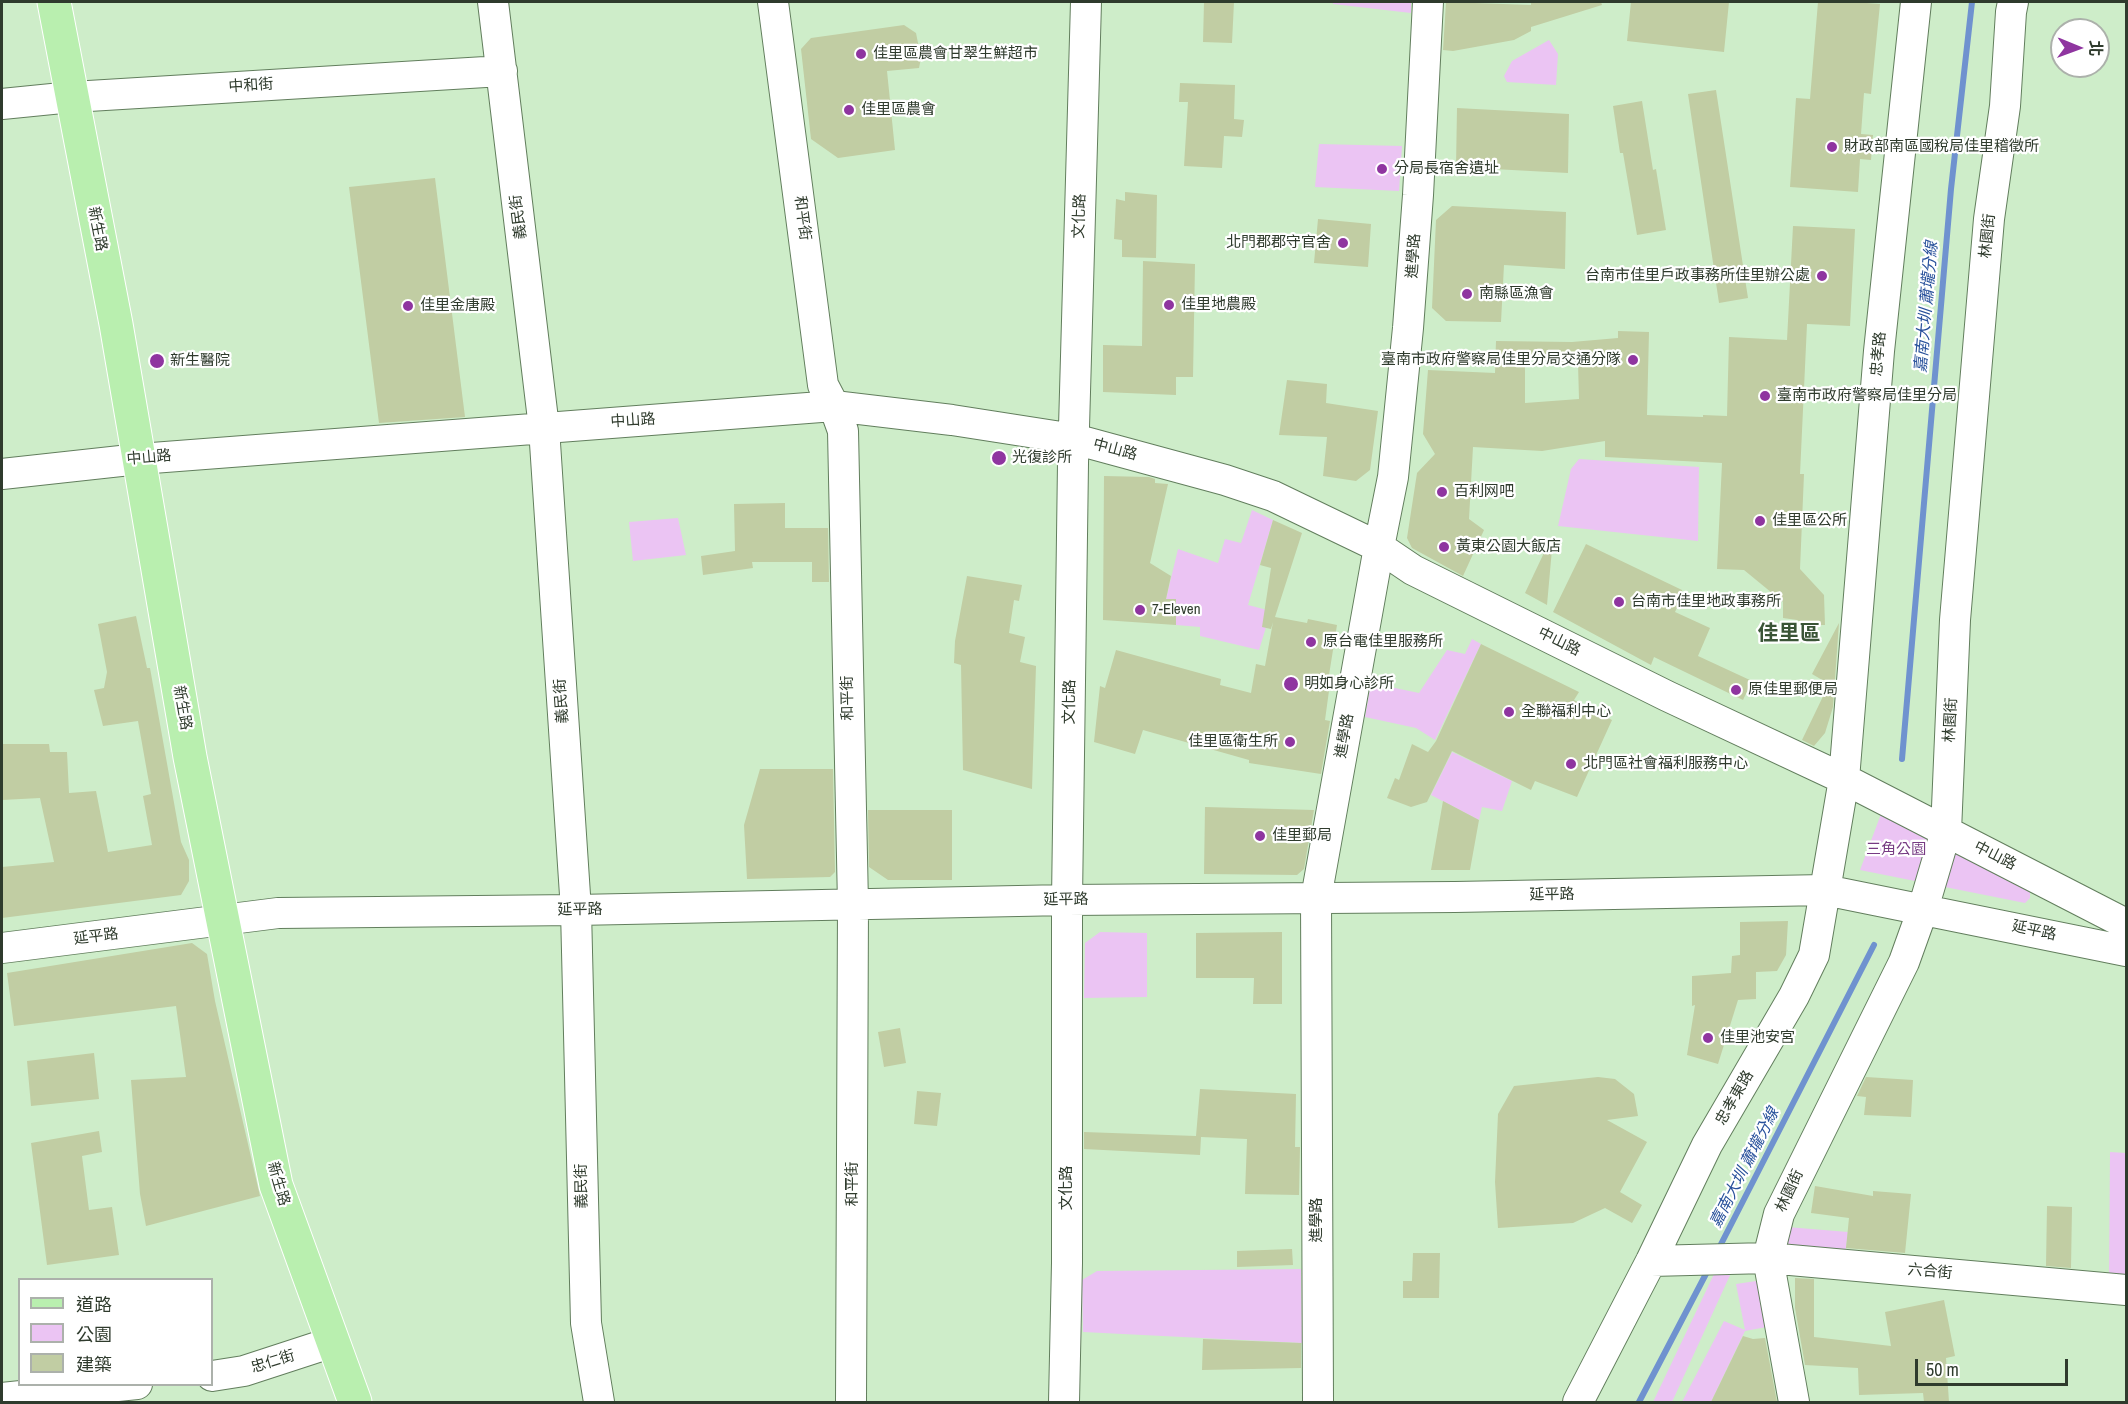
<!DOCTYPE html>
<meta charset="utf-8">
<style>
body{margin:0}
#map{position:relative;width:2128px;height:1404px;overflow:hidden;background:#ceedc9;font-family:"Archivo Narrow","Noto Sans TC",sans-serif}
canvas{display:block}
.frame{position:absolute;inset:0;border:3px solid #2f3b2d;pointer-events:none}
.legend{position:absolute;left:18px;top:1278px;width:195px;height:108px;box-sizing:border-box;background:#fff;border:2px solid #acb1ab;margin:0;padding:8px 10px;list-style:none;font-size:18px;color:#2f3b2d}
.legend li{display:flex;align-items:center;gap:12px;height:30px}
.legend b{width:30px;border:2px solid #acb1ab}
.north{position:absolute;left:2050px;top:18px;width:60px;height:60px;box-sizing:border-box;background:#fff;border:2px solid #acb1ab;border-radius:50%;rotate:91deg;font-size:16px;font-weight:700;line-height:24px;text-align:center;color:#2f3b2d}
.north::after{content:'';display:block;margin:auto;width:21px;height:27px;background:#8f35a0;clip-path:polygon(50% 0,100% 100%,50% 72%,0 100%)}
.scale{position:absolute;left:1915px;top:1359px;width:153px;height:27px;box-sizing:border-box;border:3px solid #2f3b2d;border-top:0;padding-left:8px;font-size:18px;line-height:21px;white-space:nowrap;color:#2f3b2d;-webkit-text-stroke:4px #fff;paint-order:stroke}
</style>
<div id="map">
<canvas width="2128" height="1404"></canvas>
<div class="frame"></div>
<ul class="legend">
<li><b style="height:8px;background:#b9efaf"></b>道路</li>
<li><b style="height:16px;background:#ebc4f3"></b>公園</li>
<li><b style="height:16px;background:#c1cda3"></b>建築</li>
</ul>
<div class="north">北</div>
<div class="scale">50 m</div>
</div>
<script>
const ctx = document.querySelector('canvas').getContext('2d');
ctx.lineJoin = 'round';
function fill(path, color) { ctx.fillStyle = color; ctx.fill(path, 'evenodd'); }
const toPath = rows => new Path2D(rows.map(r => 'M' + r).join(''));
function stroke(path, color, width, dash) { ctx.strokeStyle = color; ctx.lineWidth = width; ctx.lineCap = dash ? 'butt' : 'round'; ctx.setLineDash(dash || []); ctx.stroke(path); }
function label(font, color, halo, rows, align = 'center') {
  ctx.font = font + ' "Archivo Narrow","Noto Sans TC",sans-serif'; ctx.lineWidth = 4.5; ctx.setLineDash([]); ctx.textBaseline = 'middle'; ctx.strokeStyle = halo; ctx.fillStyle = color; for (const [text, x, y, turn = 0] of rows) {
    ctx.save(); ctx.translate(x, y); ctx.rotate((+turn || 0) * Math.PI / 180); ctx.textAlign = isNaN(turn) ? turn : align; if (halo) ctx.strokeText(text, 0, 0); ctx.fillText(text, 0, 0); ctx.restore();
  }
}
fill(toPath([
 [1333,2,1411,2,1411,13,1333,4],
 [1549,40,1558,54,1556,85,1507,82,1504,76,1512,61],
 [1319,144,1402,146,1399,191,1315,187],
 [1579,459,1699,467,1698,541,1558,526,1571,469],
 [1252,510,1273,520,1248,605,1271,611,1259,650,1200,636,1200,627,1176,625,1176,599,1166,599,1178,549,1218,563,1225,539,1241,543],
 [678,518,686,555,633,561,629,522],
 [1472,639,1481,644,1435,740,1416,728,1365,717,1371,683,1419,693,1447,650,1465,654],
 [1452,752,1512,781,1502,811,1482,807,1479,820,1431,795],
 [1881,814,2030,892,2030,898,2025,903,1860,870],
 [1100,932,1147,933,1147,997,1084,998,1085,943],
 [2110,1152,2126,1153,2126,1279,2109,1277],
 [1787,1227,1848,1232,1845,1255,1781,1250],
 [1301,1269,1302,1343,1083,1332,1082,1280,1097,1271],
 [1715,1272,1731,1273,1672,1402,1653,1402],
 [1763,1280,1772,1326,1745,1331,1711,1402,1682,1402,1724,1321,1745,1330,1736,1284]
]), '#ebc4f3');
stroke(toPath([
 [1902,759,1951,189,1972,2],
 [1718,1250,1874,945],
 [1639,1402,1708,1270]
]), '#6f92cf', 6);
fill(toPath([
 [1204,2,1234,2,1232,43,1203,42],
 [1446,2,1531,5,1531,2,1601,2,1602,5,1531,27,1531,31,1514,40,1453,51,1443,50],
 [1631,2,1729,2,1724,52,1627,41],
 [1818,2,1853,2,1880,4,1871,94,1864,93,1861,134,1873,135,1871,160,1860,159,1858,192,1790,187,1796,98,1810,99],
 [904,25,916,33,921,58,919,68,887,71,895,150,838,158,811,139,801,49,811,38],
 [1180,83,1235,85,1234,119,1244,120,1242,137,1224,136,1222,168,1184,166,1188,102,1179,102],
 [1716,90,1748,298,1719,303,1688,94],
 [1642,101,1653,170,1656,169,1666,230,1637,235,1623,153,1620,153,1613,106],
 [1457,108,1569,114,1568,173,1456,167],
 [435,178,465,417,379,423,349,187],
 [1125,192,1157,195,1156,258,1122,257,1122,240,1114,239,1116,199,1125,201],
 [1452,206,1566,212,1565,269,1504,265,1501,322,1446,321,1432,308,1436,220],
 [1318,219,1371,224,1368,267,1314,263],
 [1793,226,1855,229,1850,326,1807,324,1800,474,1804,474,1800,569,1824,595,1825,625,1804,625,1797,620,1783,618,1783,602,1744,570,1717,569,1722,463,1605,457,1605,441,1542,451,1473,447,1469,519,1484,530,1463,576,1412,548,1407,538,1417,473,1435,454,1423,434,1428,370,1495,373,1496,341,1572,342,1618,338,1618,331,1649,332,1647,415,1703,417,1703,415,1727,416,1729,337,1787,340],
 [1525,359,1557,359,1558,362,1578,363,1579,399,1525,403],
 [1143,261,1195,264,1193,377,1176,377,1176,395,1103,392,1103,345,1142,346],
 [1287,380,1327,384,1326,403,1378,411,1370,470,1356,481,1323,476,1327,437,1279,435],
 [1104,476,1149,477,1155,479,1155,483,1168,484,1150,563,1171,576,1166,599,1176,599,1176,625,1103,620],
 [785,503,785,528,828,528,829,582,812,582,812,562,752,562,753,568,703,575,701,556,735,551,734,504],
 [1273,520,1302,533,1275,617,1307,623,1308,619,1337,625,1329,675,1331,676,1325,720,1330,721,1321,774,1249,763,1249,760,1143,730,1135,754,1094,742,1100,686,1105,688,1116,650,1221,679,1220,685,1251,693,1256,664,1265,666,1273,622,1271,629,1262,627,1271,568,1260,565],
 [1551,538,1553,538,1547,605,1525,593],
 [1586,544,1682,590,1682,597,1675,612,1710,628,1698,656,1752,681,1743,700,1654,657,1651,665,1553,612],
 [967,576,1022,585,1019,601,1014,600,1009,633,1025,637,1020,662,1036,666,1032,789,963,770,961,665,954,663,955,641],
 [136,616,147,668,150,668,181,842,189,860,189,881,181,895,2,918,2,867,54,862,40,798,2,800,2,744,49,744,50,752,67,752,69,793,96,791,108,852,152,845,143,796,151,794,138,721,103,726,94,690,104,688,107,672,98,624],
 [1839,623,1833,707,1825,733,1814,746,1802,740,1829,684,1812,674],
 [1481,644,1579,692,1574,700,1612,720,1577,797,1535,781,1531,790,1452,751,1427,802,1411,807,1387,798,1395,778,1399,780,1412,744,1428,752,1436,741],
 [760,769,833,769,835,872,830,877,747,879,744,825],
 [1443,801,1479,820,1470,870,1431,870],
 [1205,807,1314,810,1304,869,1297,875,1204,874],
 [868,810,952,810,952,880,888,880,869,867],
 [1788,921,1786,955,1777,971,1756,972,1756,999,1738,1000,1718,1064,1687,1055,1695,1005,1692,1006,1692,976,1731,973,1732,956,1740,955,1740,922],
 [1282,932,1282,1004,1253,1004,1254,978,1196,978,1196,933],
 [192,943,207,954,215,1001,260,1196,146,1226,140,1194,131,1080,186,1077,176,1006,14,1026,7,973],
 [900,1028,906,1063,884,1067,878,1032],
 [94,1053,99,1099,31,1106,27,1061],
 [1598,1077,1615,1079,1634,1094,1638,1116,1607,1120,1647,1142,1620,1192,1642,1205,1632,1223,1605,1208,1573,1223,1498,1228,1495,1182,1498,1114,1514,1086],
 [1866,1077,1913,1080,1911,1117,1864,1115,1866,1097,1857,1096],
 [1200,1089,1296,1094,1295,1147,1300,1147,1299,1195,1245,1194,1247,1139,1201,1137,1200,1155,1084,1149,1084,1132,1196,1136],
 [917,1091,941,1093,937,1126,914,1124],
 [99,1131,102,1152,82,1156,89,1210,112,1207,119,1255,47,1265,31,1143],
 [1815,1186,1873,1196,1873,1191,1911,1194,1905,1253,1846,1248,1849,1218,1811,1213],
 [2047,1206,2072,1207,2071,1268,2046,1266],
 [1292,1249,1293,1265,1237,1267,1237,1251],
 [1413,1253,1440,1253,1439,1298,1403,1298,1403,1281,1412,1281],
 [1795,1278,1814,1279,1814,1337,1891,1346,1885,1312,1944,1300,1955,1356,1946,1358,1949,1402,1924,1402,1923,1393,1859,1395,1858,1368,1805,1365,1795,1308],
 [1743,1336,1753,1339,1765,1338,1777,1402,1711,1402],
 [1203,1339,1301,1343,1301,1368,1202,1370]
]), '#c1cda3');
const minor = toPath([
 [493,2,544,428,576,910,586,1323,599,1402],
 [773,2,823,385,834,406,843,431,853,904,851,1402],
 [2,104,72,97,502,71],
 [2,474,139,459,834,406,952,420,1074,439,1225,480,1273,496,1379,547,1413,570,1667,696,1844,779,2126,924],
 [2,948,278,913,576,910,1067,900,1455,897,1825,890,2126,951],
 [1651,1261,1768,1258,2126,1290],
 [212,1376,244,1371,333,1342],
 [2,1398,137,1384],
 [1064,1402,1067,1263,1067,900,1073,463,1086,2],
 [1318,1402,1316,898,1379,547,1393,477,1408,328,1418,195,1428,2],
 [1578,1402,1651,1261,1707,1145,1794,996,1814,955,1844,779,1879,351,1916,2],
 [1794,1402,1768,1258,1779,1214,1904,962,1923,909,1946,831,1955,620,1989,219,2005,106,2011,12,2013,2]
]);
const major = toPath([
 [54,2,116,324,190,757,276,1185,355,1402]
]);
stroke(minor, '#627e5d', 32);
stroke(major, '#fff', 35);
stroke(minor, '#fff', 30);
stroke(major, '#b9efaf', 33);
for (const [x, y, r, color] of [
 [861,54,6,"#8f35a0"],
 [849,110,6,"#8f35a0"],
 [1832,147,6,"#8f35a0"],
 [1382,169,6,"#8f35a0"],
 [1343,243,6,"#8f35a0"],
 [1822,276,6,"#8f35a0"],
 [1467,294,6,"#8f35a0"],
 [1169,305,6,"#8f35a0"],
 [408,306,6,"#8f35a0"],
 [1633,360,6,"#8f35a0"],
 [157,361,8,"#8f35a0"],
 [1765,396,6,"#8f35a0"],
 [999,458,8,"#8f35a0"],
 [1442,492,6,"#8f35a0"],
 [1760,521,6,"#8f35a0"],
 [1444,547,6,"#8f35a0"],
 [1619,602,6,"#8f35a0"],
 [1140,610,6,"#8f35a0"],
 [1311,642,6,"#8f35a0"],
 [1291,684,8,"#8f35a0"],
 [1736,690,6,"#8f35a0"],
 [1509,712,6,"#8f35a0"],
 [1290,742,6,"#8f35a0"],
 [1571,764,6,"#8f35a0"],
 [1260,836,6,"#8f35a0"],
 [1708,1038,6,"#8f35a0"]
]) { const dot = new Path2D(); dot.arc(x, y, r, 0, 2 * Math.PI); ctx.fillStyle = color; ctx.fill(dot); stroke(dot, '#fff', 2); }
label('15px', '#2f3b2d', '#fff', [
 ["佳里區農會甘翠生鮮超市",873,54],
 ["佳里區農會",861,110],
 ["財政部南區國稅局佳里稽徵所",1844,147],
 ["分局長宿舍遺址",1394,169],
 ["北門郡郡守官舍",1331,243,"right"],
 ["台南市佳里戶政事務所佳里辦公處",1810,276,"right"],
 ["南縣區漁會",1479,294],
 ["佳里地農殿",1181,305],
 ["佳里金唐殿",420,306],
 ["臺南市政府警察局佳里分局交通分隊",1621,360,"right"],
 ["新生醫院",170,361],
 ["臺南市政府警察局佳里分局",1777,396],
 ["光復診所",1012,458],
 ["百利网吧",1454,492],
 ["佳里區公所",1772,521],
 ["黃東公園大飯店",1456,547],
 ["台南市佳里地政事務所",1631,602],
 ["7-Eleven",1152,610],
 ["原台電佳里服務所",1323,642],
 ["明如身心診所",1304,684],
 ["原佳里郵便局",1748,690],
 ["全聯福利中心",1521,712],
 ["佳里區衛生所",1278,742,"right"],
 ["北門區社會福利服務中心",1583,764],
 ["佳里郵局",1272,836],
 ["佳里池安宮",1720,1038]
], 'left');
label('15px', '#2f3b2d', '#fff', [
 ["中和街",251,86,-4],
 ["文化路",1080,216,-88],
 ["義民街",519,217,-97],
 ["和平街",802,218,83],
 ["新生路",97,229,79],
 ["林園街",1988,236,-84],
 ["進學路",1414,256,-86],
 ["忠孝路",1879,354,-85],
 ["中山路",633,421,-4],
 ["中山路",1115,450,15],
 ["中山路",149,458,-5],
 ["中山路",1559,642,26],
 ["和平街",848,698,-91],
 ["義民街",562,701,-94],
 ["文化路",1070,702,-89],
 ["新生路",182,708,80],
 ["林園街",1951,720,-87],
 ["進學路",1345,736,-80],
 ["中山路",1995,856,27],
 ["延平路",1552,895,-1],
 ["延平路",1066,900,-1],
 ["延平路",580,910,-1],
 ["延平路",2034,931,12],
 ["延平路",96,937,-7],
 ["忠孝東路",1735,1098,-60],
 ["新生路",278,1184,74],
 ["和平街",853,1184,-90],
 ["義民街",582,1186,-91],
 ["文化路",1067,1188,-90],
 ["林園街",1790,1191,-65],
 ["進學路",1317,1220,-90],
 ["六合街",1930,1272,5],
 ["忠仁街",273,1362,-17]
]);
label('15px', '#773b83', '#fff', [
 ["三角公園",1896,850]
]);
label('italic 16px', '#28519b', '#fff', [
 ["嘉南大圳 蕭壠分線",1927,307,-85],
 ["嘉南大圳 蕭壠分線",1745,1168,-63]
]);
label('bold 21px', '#3a5436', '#fff', [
 ["佳里區",1789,634]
]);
</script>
